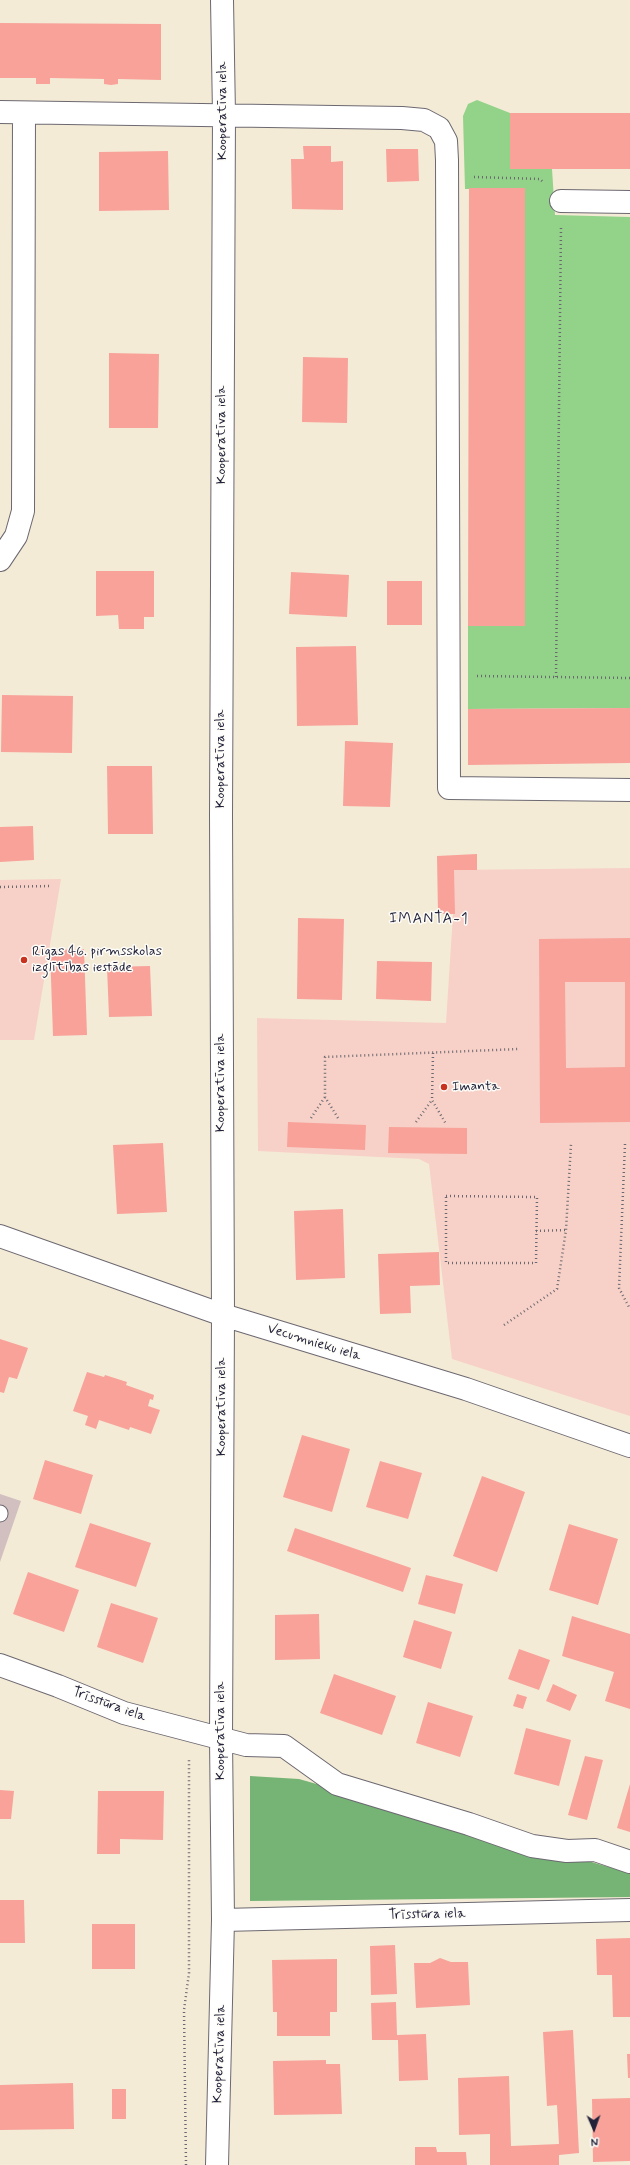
<!DOCTYPE html>
<meta charset="utf-8">
<style>
body{margin:0}
#map{position:relative;width:630px;height:2165px;overflow:hidden;background:#f4ebd6;font-family:Mynerve,sans-serif}
canvas{display:block}
.north{position:absolute;left:574px;top:2109px;width:40px;height:40px;-webkit-text-stroke:3px #fdfcf7;paint-order:stroke;rotate:178deg;font-size:11px;font-weight:700;line-height:16px;text-align:center;color:#22223b}
.north::after{content:'';display:block;margin:auto;width:14px;height:18px;background:#22223b;clip-path:polygon(50% 0,100% 100%,50% 72%,0 100%)}
</style>
<div id="map">
<canvas width="630" height="2165"></canvas>
<div class="north">N</div>
</div>
<script>
const ctx = document.querySelector('canvas').getContext('2d');
ctx.lineJoin = 'round';
function fill(path, color) { ctx.fillStyle = color; ctx.fill(path, 'evenodd'); }
const toPath = rows => new Path2D(rows.map(r => 'M' + r).join(''));
function stroke(path, color, width, dash) { ctx.strokeStyle = color; ctx.lineWidth = width; ctx.lineCap = dash ? 'butt' : 'round'; ctx.setLineDash(dash || []); ctx.stroke(path); }
function label(font, color, halo, rows, align = 'center') {
  ctx.font = font + ' Mynerve,sans-serif'; ctx.lineWidth = 3; ctx.setLineDash([]); ctx.textBaseline = 'middle'; ctx.strokeStyle = halo; ctx.fillStyle = color; for (const [text, x, y, turn = 0] of rows) {
    ctx.save(); ctx.translate(x, y); ctx.rotate((+turn || 0) * Math.PI / 180); ctx.textAlign = isNaN(turn) ? turn : align; if (halo) ctx.strokeText(text, 0, 0); ctx.fillText(text, 0, 0); ctx.restore();
  }
}
fill(toPath([
 [630,868,630,1416,452,1359,429,1164,419,1159,258,1151,257,1018,446,1023,453,914,454,870],
 [61,879,34,1040,0,1040,0,880]
]), '#f7d1c7');
fill(toPath([
 [0,1494,21,1501,0,1562]
]), '#d2bfc0');
fill(toPath([
 [477,100,510,113,510,169,552,169,555,215,630,217,630,708,468,709,468,626,525,626,525,189,465,189,463,116,468,104]
]), '#92d289');
fill(toPath([
 [250,1776,299,1779,630,1873,630,1897,250,1901]
]), '#75b475');
fill(toPath([
 [0,23,161,24,161,80,118,79,118,84,111,85,104,84,104,79,50,78,50,84,36,84,36,78,0,78],
 [510,113,630,113,630,169,510,169],
 [303,146,331,146,331,162,343,161,343,210,292,209,291,159,304,159],
 [386,149,418,149,419,181,387,182],
 [168,151,169,210,99,211,99,152],
 [469,188,525,188,525,626,468,626],
 [109,353,159,354,158,428,109,428],
 [303,357,348,358,347,423,302,422],
 [96,571,154,571,154,617,144,617,144,629,119,629,118,615,96,616],
 [291,572,349,575,347,617,289,614],
 [387,581,422,581,422,625,387,625],
 [356,646,358,725,297,726,296,647],
 [2,695,73,696,72,753,1,752],
 [630,708,630,763,468,765,468,709],
 [345,741,393,743,390,807,343,806],
 [107,766,152,766,153,834,108,834],
 [33,826,34,860,0,862,0,827],
 [477,854,477,870,454,870,455,914,438,914,437,856],
 [298,918,344,919,342,1000,297,999],
 [630,938,630,1122,540,1123,539,939],
 [565,982,625,982,625,1067,566,1068],
 [84,949,87,1035,53,1036,50,950],
 [377,961,432,962,431,1001,376,999],
 [150,966,152,1016,109,1017,107,967],
 [288,1122,366,1125,365,1150,287,1147],
 [389,1127,467,1128,467,1154,388,1153],
 [163,1143,167,1212,117,1214,113,1145],
 [343,1209,345,1278,296,1280,294,1211],
 [439,1252,440,1285,410,1286,411,1313,380,1314,378,1254],
 [0,1339,28,1348,17,1379,9,1377,4,1393,0,1392],
 [87,1372,104,1377,105,1375,127,1382,126,1385,154,1395,153,1400,150,1399,148,1406,160,1410,151,1434,130,1427,129,1430,99,1420,96,1429,85,1425,88,1416,73,1411],
 [302,1435,350,1449,332,1512,283,1497],
 [45,1460,93,1475,81,1514,33,1499],
 [380,1461,422,1473,408,1519,366,1507],
 [482,1476,525,1492,497,1572,453,1556],
 [90,1523,151,1543,136,1587,75,1567],
 [569,1524,618,1539,598,1605,549,1590],
 [295,1528,411,1568,403,1592,287,1551],
 [28,1572,79,1590,64,1632,13,1614],
 [426,1575,463,1584,455,1614,418,1604],
 [111,1603,158,1618,143,1663,97,1647],
 [319,1614,320,1659,275,1660,275,1615],
 [572,1616,630,1634,630,1709,605,1701,614,1672,562,1656],
 [414,1620,452,1632,441,1669,403,1657],
 [519,1649,550,1660,539,1690,508,1679],
 [334,1674,396,1696,382,1735,320,1713],
 [553,1684,577,1695,570,1711,546,1701],
 [517,1694,527,1697,523,1709,513,1706],
 [428,1702,473,1716,460,1757,416,1743],
 [526,1728,571,1740,559,1786,514,1774],
 [585,1756,603,1760,587,1820,568,1815],
 [630,1784,630,1832,617,1828],
 [0,1790,14,1791,11,1819,0,1819],
 [98,1791,164,1791,163,1840,120,1839,120,1854,97,1854],
 [0,1900,24,1900,25,1943,0,1943],
 [92,1924,135,1924,135,1969,92,1969],
 [630,1938,630,2017,613,2017,612,1975,597,1975,596,1939],
 [395,1945,397,1994,371,1995,370,1946],
 [440,1958,451,1962,468,1962,470,2005,416,2008,414,1963,430,1963],
 [337,1959,337,2012,330,2012,330,2036,277,2036,277,2012,273,2012,272,1960],
 [396,2002,397,2035,426,2034,428,2080,399,2081,398,2040,372,2040,371,2003],
 [573,2030,579,2153,559,2155,559,2165,490,2165,490,2134,459,2135,458,2078,509,2076,511,2146,559,2144,557,2105,547,2106,543,2032],
 [627,2054,630,2054,630,2078,628,2078],
 [326,2060,326,2064,340,2064,342,2114,274,2115,273,2061],
 [73,2083,74,2129,0,2130,0,2085],
 [112,2089,126,2089,126,2119,112,2119],
 [630,2098,630,2161,593,2162,592,2099],
 [415,2147,436,2147,437,2152,466,2152,467,2165,415,2165]
]), '#f8a29a');
const lane = toPath([
 [0,1513,0,1514]
]);
const street = toPath([
 [0,112,402,118,424,120,439,128,446,141,447,160,449,788,630,790],
 [561,201,630,202],
 [0,560,16,536,23,511,24,113],
 [0,1236,223,1315,466,1389,630,1446],
 [0,1665,58,1686,124,1713,246,1745,284,1746,337,1784,469,1824,532,1846,567,1851,595,1850,630,1862],
 [223,1920,630,1910],
 [217,2165,223,1920,221,1739,223,1315,221,814,224,114,222,0]
]);
stroke(lane, '#6c6871', 17);
stroke(street, '#6c6871', 24);
stroke(toPath([
 [474,177,540,179,543,182],
 [477,676,630,678],
 [556,677,561,228],
 [0,887,51,886],
 [433,1053,432,1100,446,1124],
 [311,1118,325,1097],
 [338,1118,325,1097,325,1057,519,1049],
 [416,1122,432,1100],
 [625,1144,619,1288,630,1309],
 [446,1196,537,1197,536,1263,446,1263,446,1196],
 [536,1231,566,1230],
 [504,1325,557,1289,566,1230,571,1144],
 [186,2165,184,2010,189,1973,189,1758]
]), '#6c6871', 2.5, [1, 3]);
stroke(lane, '#fff', 15);
stroke(street, '#fff', 22);
for (const [x, y, r, color] of [
 [24,960,4,"#c8321e"],
 [444,1087,4,"#c8321e"]
]) { const dot = new Path2D(); dot.arc(x, y, r, 0, 2 * Math.PI); ctx.fillStyle = color; ctx.fill(dot); stroke(dot, '#fdfcf7', 1.5); }
label('14px', '#22223b', '#fdfcf7', [
 ["Kooperatīva iela",223,111,-90],
 ["Kooperatīva iela",222,435,-90],
 ["Kooperatīva iela",221,759,-90],
 ["Kooperatīva iela",221,1083,-90],
 ["Vecumnieku iela",314,1343,17],
 ["Kooperatīva iela",222,1407,-90],
 ["Trīsstūra iela",109,1705,20],
 ["Kooperatīva iela",221,1731,-90],
 ["Trīsstūra iela",427,1915,-1],
 ["Kooperatīva iela",220,2054,-88]
]);
label('14px', '#22223b', '#fdfcf7', [
 ["Rīgas 46. pirmsskolas",32,952],
 ["izglītības iestāde",32,968],
 ["Imanta",452,1087]
], 'left');
ctx.letterSpacing = '1px';
label('15px', '#22223b', '#fdfcf7', [
 ["IMANTA-1",429,920]
]);
ctx.letterSpacing = '0px';
</script>
